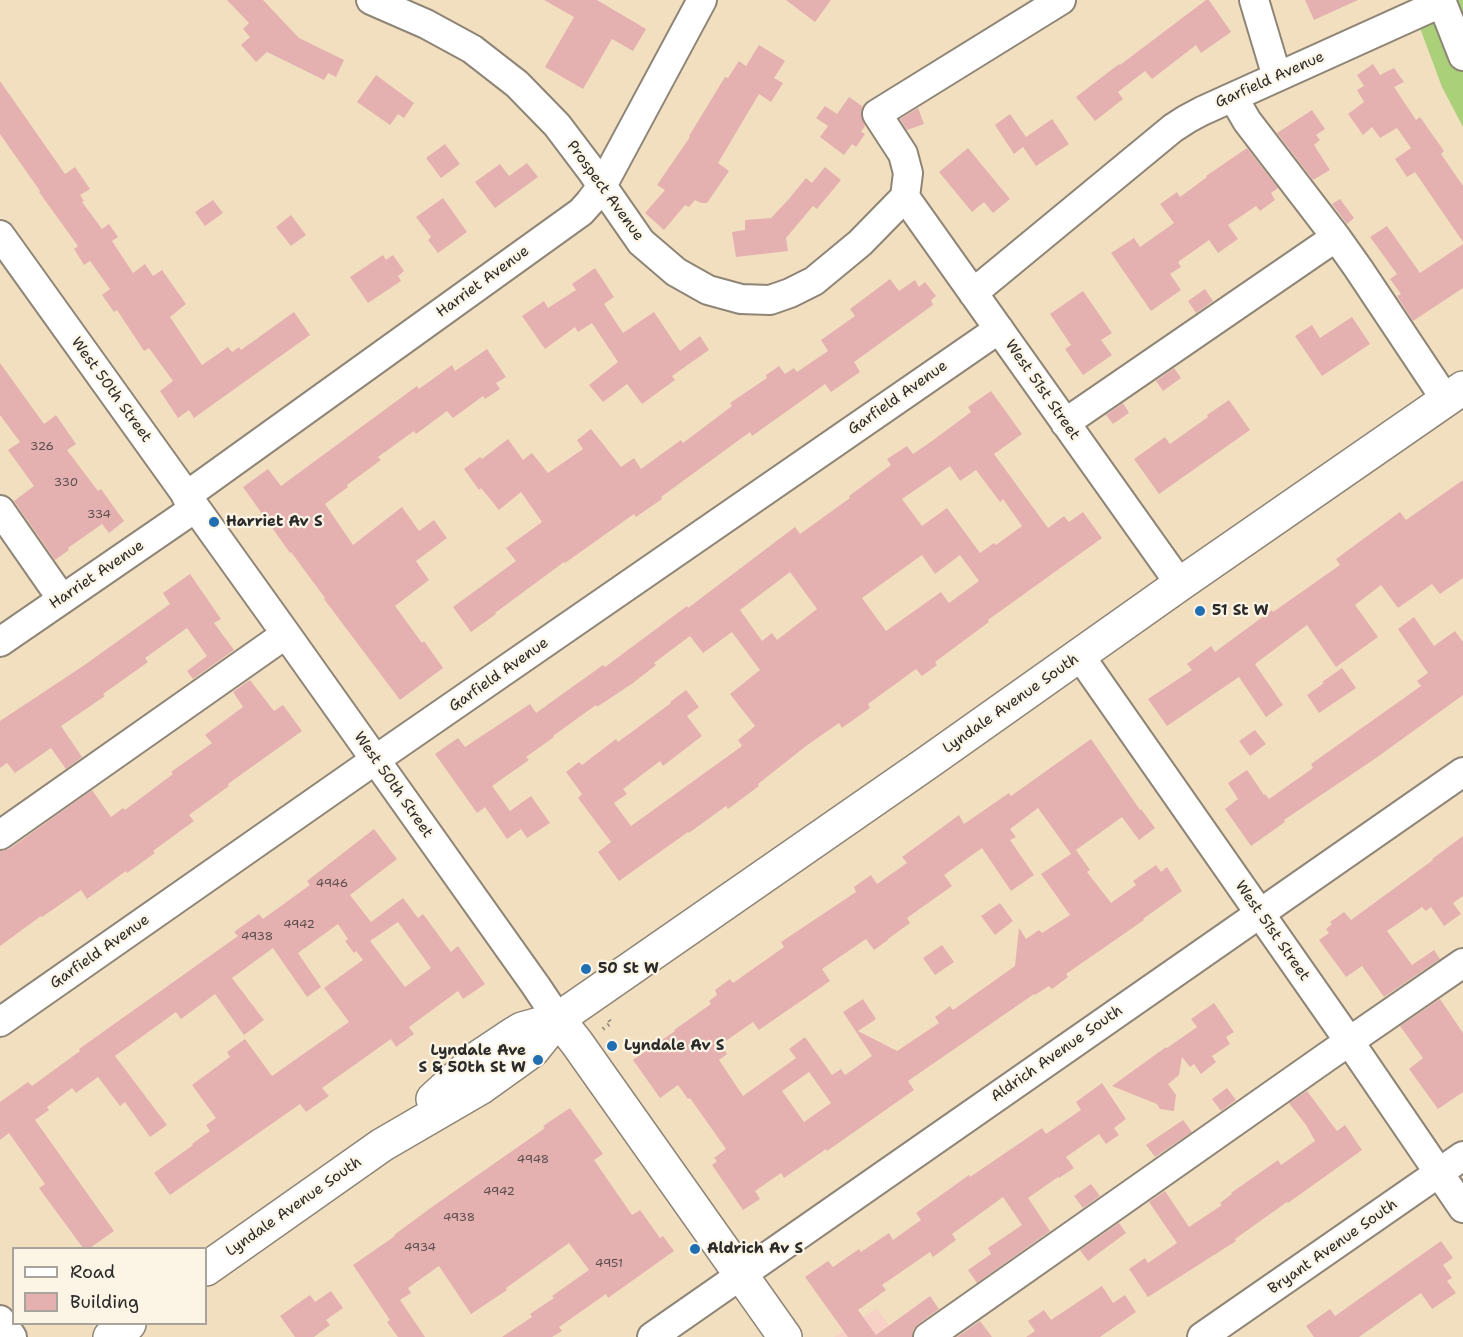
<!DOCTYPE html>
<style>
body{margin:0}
#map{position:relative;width:1463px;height:1337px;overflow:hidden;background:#f2dfc0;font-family:"Shantell Sans",sans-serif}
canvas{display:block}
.legend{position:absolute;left:12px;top:1247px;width:195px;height:78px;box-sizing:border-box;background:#fcf5e5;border:2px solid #a8a49b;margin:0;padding:8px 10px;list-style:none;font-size:18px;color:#2b2b2b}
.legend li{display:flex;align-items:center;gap:12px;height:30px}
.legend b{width:30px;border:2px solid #a8a49b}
</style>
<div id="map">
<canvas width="1463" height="1337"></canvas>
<ul class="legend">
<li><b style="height:8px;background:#fff"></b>Road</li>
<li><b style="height:16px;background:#e5b1b0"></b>Building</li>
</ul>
</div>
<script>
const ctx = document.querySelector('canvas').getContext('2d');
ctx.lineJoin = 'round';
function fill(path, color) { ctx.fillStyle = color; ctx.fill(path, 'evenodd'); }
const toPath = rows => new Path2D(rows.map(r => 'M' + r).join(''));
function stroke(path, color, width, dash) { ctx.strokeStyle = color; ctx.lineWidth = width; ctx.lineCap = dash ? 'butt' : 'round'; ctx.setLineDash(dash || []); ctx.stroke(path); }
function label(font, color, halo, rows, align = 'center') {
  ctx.font = font + ' "Shantell Sans",sans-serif'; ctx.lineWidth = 4.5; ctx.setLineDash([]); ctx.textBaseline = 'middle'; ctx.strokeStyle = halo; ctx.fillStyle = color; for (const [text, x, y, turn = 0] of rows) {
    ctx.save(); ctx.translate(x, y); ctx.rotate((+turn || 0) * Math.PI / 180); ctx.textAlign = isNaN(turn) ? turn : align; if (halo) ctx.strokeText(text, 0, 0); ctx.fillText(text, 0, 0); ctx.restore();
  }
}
fill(toPath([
 [877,1308,897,1337,834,1337]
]), '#f7d1c6');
fill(toPath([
 [1411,0,1463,0,1463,127,1442,87,1420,28]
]), '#aad07a');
fill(toPath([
 [227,0,263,0,299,38,344,60,336,77,328,73,324,80,267,52,256,62,241,45,250,37,243,29,249,23],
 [544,0,597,0,646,29,633,51,612,39,583,89,545,67,574,17],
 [786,0,831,0,815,22],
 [1206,0,1209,0,1231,32,1201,53,1196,45,1152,79,1145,71,1118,92,1123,99,1095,121,1076,97,1119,64,1120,65],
 [1305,0,1358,0,1314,20],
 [759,45,785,61,774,78,783,83,771,102,759,94,718,163,729,171,707,203,701,203,695,200,689,207,685,205,664,230,645,213,665,190,657,185,690,137,689,136,725,77,728,78,739,61,746,66],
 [1373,64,1380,75,1394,68,1404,82,1394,87,1416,120,1420,117,1444,151,1441,154,1463,186,1463,242,1415,172,1407,177,1395,159,1411,148,1397,128,1380,138,1372,127,1363,135,1348,114,1364,102,1357,90,1364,86,1357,75],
 [376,75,414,103,404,118,398,114,390,125,357,102],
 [0,81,65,174,75,167,90,189,80,195,84,201,82,202,102,229,109,224,118,237,112,241,133,273,145,264,153,276,162,270,186,304,170,317,202,365,228,347,232,352,239,347,241,350,294,312,310,335,194,418,189,410,178,418,160,391,173,381,149,348,144,351,117,310,114,312,102,295,110,289,90,261,84,265,74,249,78,246,39,192,40,191,0,134],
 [849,97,862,106,861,115,865,126,861,132,865,134,856,147,852,144,844,155,820,137,828,126,816,118,825,106,837,114],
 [918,108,924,124,907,130,900,119],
 [1312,110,1325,129,1316,135,1320,140,1314,145,1330,170,1313,180,1277,133],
 [1010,114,1026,137,1052,119,1069,144,1036,166,1023,147,1014,154,995,125],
 [445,144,460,164,441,178,426,158],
 [968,148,1010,199,993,213,984,202,972,212,939,172],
 [1247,148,1278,188,1271,193,1275,200,1260,211,1256,206,1228,225,1238,239,1218,253,1209,240,1178,262,1181,267,1170,274,1181,290,1151,311,1111,253,1134,238,1140,247,1174,223,1160,204,1177,192,1180,197,1207,177,1206,176],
 [527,163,538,177,495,208,475,182,500,164,509,176],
 [825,167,841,180,817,209,813,206,786,238,788,251,736,257,732,232,745,230,745,220,771,218,788,200,806,178,812,183],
 [443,198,467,232,438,253,428,240,431,237,416,217],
 [1340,199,1354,218,1347,224,1332,204],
 [213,200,223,213,205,226,195,212],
 [291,215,306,235,291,246,276,227],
 [1387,226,1420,273,1463,244,1463,288,1413,321,1397,296,1401,294,1390,279,1397,274,1370,237],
 [383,255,386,260,393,255,404,271,398,276,401,281,368,303,350,277],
 [595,268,614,297,604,304,623,333,654,312,680,351,700,336,709,350,672,376,675,380,642,404,627,384,603,402,589,385,618,362,592,323,578,332,575,327,545,349,522,316,544,301,548,308,576,290,572,284],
 [890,279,899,291,915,280,919,287,925,282,936,296,931,300,933,305,854,362,860,372,831,392,825,384,752,436,750,432,661,497,662,499,636,517,634,514,565,563,564,562,495,613,496,614,471,632,453,607,516,561,506,548,542,522,521,492,499,510,481,488,479,490,464,469,480,457,482,459,508,439,523,460,532,453,548,473,583,449,577,440,591,429,621,467,634,458,641,469,681,440,683,443,732,406,730,403,767,378,766,375,779,366,785,374,794,368,797,372,828,351,821,340,855,316,850,309],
 [1205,289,1213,301,1196,313,1188,301],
 [1083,291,1112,333,1101,340,1112,355,1083,375,1065,349,1071,345,1050,314],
 [1352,317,1370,344,1322,376,1295,336,1312,325,1320,338],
 [487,349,506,377,496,383,500,389,485,399,483,396,453,418,447,411,416,434,414,431,378,457,381,460,347,485,348,487,325,504,353,545,402,507,419,531,434,520,447,538,416,561,429,580,395,606,422,643,424,641,443,668,400,700,324,599,325,598,291,552,290,553,243,487,268,469,281,486,417,386,419,389,452,365,455,371],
 [0,363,44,424,56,415,76,444,67,450,98,491,101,489,124,521,109,533,102,524,68,548,69,550,55,560,14,501,34,486,8,450,20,442,0,415],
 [1174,368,1181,378,1163,391,1156,381],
 [991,391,1022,434,994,454,1048,528,1064,516,1069,522,1083,512,1102,538,988,620,989,622,935,662,937,665,922,676,916,669,868,704,870,708,842,728,839,723,806,746,758,784,759,786,728,809,726,806,689,833,688,832,619,881,598,852,611,842,578,798,582,794,566,772,579,762,582,765,616,739,618,742,671,703,670,702,686,690,699,707,687,716,702,736,663,766,660,761,623,789,627,794,614,803,631,826,742,746,738,740,755,726,730,694,760,670,732,632,703,653,690,636,654,663,656,665,633,683,597,707,596,705,553,736,554,737,526,757,529,760,492,786,510,811,531,796,550,823,527,838,521,829,507,839,485,807,477,813,435,754,458,738,465,747,530,704,536,713,603,665,605,667,687,606,688,608,795,527,800,534,850,498,849,496,891,465,887,459,907,446,913,454,932,441,971,412,968,407],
 [950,466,960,481,976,470,1000,502,1003,499,1022,526,996,545,994,543,980,553,947,508,922,526,902,499],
 [922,555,935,574,960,555,979,581,949,603,941,592,886,631,862,598],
 [790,572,817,609,777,640,772,633,762,641,740,610],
 [1229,400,1250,430,1159,494,1134,459,1165,437,1170,444,1208,417,1207,415],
 [1123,403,1129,413,1113,424,1106,415],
 [1463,480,1463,578,1440,594,1432,584,1398,608,1381,585,1355,605,1378,637,1336,667,1307,625,1255,664,1283,705,1266,717,1239,677,1167,726,1148,699,1192,670,1187,664,1211,646,1215,652,1272,610,1273,612,1340,565,1336,559,1400,512,1406,520],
 [190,574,221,619,214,623,234,650,193,679,187,671,207,656,187,628,145,658,148,662,103,694,105,696,61,726,82,757,66,769,51,748,15,773,7,763,0,768,0,721,83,666,170,604,163,593],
 [1414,617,1434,646,1455,631,1463,642,1463,695,1376,758,1284,820,1285,822,1251,846,1225,809,1238,799,1228,783,1247,770,1264,795,1265,794,1269,799,1313,768,1311,764,1421,686,1417,681,1428,673,1398,629],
 [1342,668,1356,688,1319,713,1307,695,1324,683,1322,682],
 [250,680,274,711,283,705,302,731,228,784,229,786,189,815,194,821,153,851,155,853,127,873,126,871,87,899,81,890,42,917,41,916,0,946,0,851,9,849,92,790,111,817,123,808,125,810,173,774,171,772,212,743,205,735,243,707,233,692],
 [1255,730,1266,744,1250,756,1239,741],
 [1091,739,1140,810,1141,809,1155,828,1139,840,1122,817,1076,850,1090,870,1087,872,1111,903,1136,885,1133,881,1156,865,1161,872,1167,867,1182,891,1143,919,1144,920,1066,974,1068,977,1052,989,1049,986,1035,995,1034,994,908,1081,914,1090,827,1151,826,1149,784,1178,781,1173,755,1191,760,1199,743,1210,712,1165,717,1161,714,1158,726,1149,690,1098,688,1099,678,1085,660,1098,633,1060,675,1031,674,1030,711,1004,709,1001,717,995,715,990,730,979,733,983,784,947,781,942,856,892,854,887,871,875,877,884,907,863,902,857,959,815,964,824,1009,793,1011,796],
 [1038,808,1071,854,1041,874,1070,915,1042,933,1039,930,1026,939,1019,928,1015,966,953,1010,950,1006,935,1017,939,1023,897,1051,858,1031,876,1019,863,999,843,1012,872,1056,845,1075,841,1069,832,1075,805,1037,789,1049,796,1058,743,1096,719,1060,727,1054,720,1045,753,1022,759,1030,830,981,822,969,866,939,874,950,888,940,888,939,910,923,907,918,952,886,944,875,982,848,1011,891,1034,875,1010,840,1016,837,1010,829],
 [809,1072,831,1103,804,1122,782,1091],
 [374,829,397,859,350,895,371,922,403,898,418,918,423,914,451,952,458,946,485,984,463,999,458,991,409,1027,414,1034,396,1047,391,1039,322,1088,329,1096,306,1112,300,1104,170,1195,154,1173,193,1145,192,1144,210,1131,206,1125,216,1118,192,1085,230,1057,227,1052,245,1039,272,1076,349,1022,324,988,363,960,356,951,354,953,345,941,348,939,338,924,298,953,321,987,307,997,273,948,232,978,264,1020,244,1035,215,994,181,1019,176,1012,115,1056,167,1125,150,1137,125,1102,120,1106,98,1077,76,1093,72,1088,47,1107,49,1110,35,1120,114,1231,90,1248,83,1248,39,1188,45,1184,9,1133,0,1140,0,1102,28,1082,32,1086,80,1051,79,1049,238,936,234,932,259,914,263,919,310,885,307,881],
 [398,922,431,968,405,987,370,941],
 [1463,836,1463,896,1453,903,1461,914,1444,926,1431,907,1426,911,1422,907,1387,931,1412,965,1434,950,1440,959,1384,997,1362,966,1346,977,1319,940,1329,933,1326,929,1332,924,1330,922,1344,912,1351,920,1433,860,1432,859],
 [1000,903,1013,921,995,935,981,916],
 [942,945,954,962,935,975,923,958],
 [1440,999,1463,1033,1463,1092,1438,1109,1409,1069,1423,1058,1400,1026],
 [1214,1003,1234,1032,1226,1037,1230,1044,1212,1056,1216,1062,1201,1074,1194,1064,1190,1067,1182,1057,1179,1075,1168,1084,1176,1095,1174,1111,1160,1109,1157,1104,1112,1086,1166,1047,1167,1048,1197,1027,1191,1019],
 [1102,1083,1126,1119,1114,1128,1119,1135,1106,1144,1099,1134,1066,1157,1074,1168,1059,1178,1058,1177,1028,1198,1050,1231,977,1283,968,1270,991,1254,988,1248,1022,1225,1003,1197,952,1234,956,1240,933,1257,930,1252,882,1285,886,1290,858,1310,876,1335,930,1296,939,1309,918,1324,913,1330,912,1337,848,1337,805,1277,828,1261,833,1267,859,1249,861,1252,889,1233,893,1240,921,1220,916,1213,969,1175,970,1177,1042,1128,1046,1134,1081,1110,1076,1102],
 [1227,1088,1236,1100,1221,1111,1212,1099],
 [1307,1091,1337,1131,1345,1125,1362,1150,1288,1203,1287,1202,1235,1239,1236,1241,1148,1297,1129,1269,1145,1258,1148,1263,1177,1243,1149,1202,1165,1191,1189,1227,1222,1205,1220,1203,1232,1194,1231,1193,1278,1160,1281,1165,1315,1141,1306,1125,1289,1103],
 [570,1108,603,1154,594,1160,632,1215,640,1210,660,1238,663,1236,674,1251,608,1298,606,1294,559,1327,562,1331,552,1337,502,1337,532,1317,530,1314,554,1298,552,1296,589,1270,569,1243,506,1288,507,1290,471,1314,439,1266,408,1288,411,1293,400,1300,425,1337,398,1337,387,1322,390,1320,353,1265,395,1236,394,1235,432,1207,545,1128,543,1126],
 [1183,1120,1192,1132,1155,1157,1146,1145],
 [1091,1184,1100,1196,1083,1208,1074,1196],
 [1119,1223,1126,1233,1088,1261,1080,1250],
 [1441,1241,1453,1258,1443,1265,1452,1278,1447,1281,1456,1293,1432,1309,1421,1293,1359,1337,1314,1337,1306,1326,1330,1309,1335,1316],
 [1102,1286,1113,1303,1125,1295,1136,1312,1100,1337,1026,1337,1035,1331,1028,1321,1044,1310,1051,1320],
 [331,1291,343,1308,326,1320,330,1325,314,1337,295,1337,280,1316,310,1295,315,1302],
 [980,1321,992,1337,957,1337]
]), '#e5b1b0');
const minor = toPath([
 [371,0,426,24,472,49,517,84,557,125,591,170,641,242,676,272,708,290,741,299,770,300,790,293,814,281,860,243,905,197],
 [1254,0,1277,77],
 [1441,0,1463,56],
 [1233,97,1247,121,1336,237,1358,268,1446,400],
 [905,197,1180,584],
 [905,197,908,173,903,154,877,114,1061,0],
 [0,235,286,634,536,986,558,1019],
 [973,293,1173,128,1187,119,1202,111,1441,3],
 [1065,423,1336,237],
 [186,496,581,212,590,202,602,186,702,0],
 [0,510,62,599],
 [0,642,195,508],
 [1080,656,1349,1041,1463,1208],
 [0,835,286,634],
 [0,1022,375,760,999,329],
 [0,1320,12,1337],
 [652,1337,1463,772],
 [928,1337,1328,1056,1463,963],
 [1202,1337,1463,1156]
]);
const major = toPath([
 [558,1019,577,1043,785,1337],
 [433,1099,479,1057,512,1035,522,1029,558,1019],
 [206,1269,382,1145,480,1088,533,1050,558,1019,927,763,1180,584,1463,388],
 [110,1337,129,1324]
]);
stroke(minor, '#8e8576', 32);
stroke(major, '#8e8576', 36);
stroke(toPath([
 [603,1029,611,1023,607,1017]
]), '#8e8576', 4, [1.5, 4.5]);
stroke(minor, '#fff', 28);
stroke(major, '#fff', 33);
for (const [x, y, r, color] of [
 [214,522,6,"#1f6fb2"],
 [1200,611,6,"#1f6fb2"],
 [586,969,6,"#1f6fb2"],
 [612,1046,6,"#1f6fb2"],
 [538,1060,6,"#1f6fb2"],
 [695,1249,6,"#1f6fb2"]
]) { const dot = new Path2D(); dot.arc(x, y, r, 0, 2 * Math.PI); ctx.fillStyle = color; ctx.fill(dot); stroke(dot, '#fcf5e5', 2); }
label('12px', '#5a4c4c', null, [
 ["326",42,447],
 ["330",66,483],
 ["334",99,515],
 ["4946",332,884],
 ["4942",299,925],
 ["4938",257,937],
 ["4948",533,1160],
 ["4942",499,1192],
 ["4938",459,1218],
 ["4934",420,1248],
 ["4951",609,1264]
]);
label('15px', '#2b2b2b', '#fcf5e5', [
 ["Garfield Avenue",1270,80,-24],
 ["Prospect Avenue",605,191,54],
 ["Harriet Avenue",483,282,-36],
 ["West 50th Street",111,390,54],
 ["West 51st Street",1042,390,55],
 ["Garfield Avenue",898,398,-35],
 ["Harriet Avenue",97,575,-34],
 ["Garfield Avenue",499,675,-35],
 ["Lyndale Avenue South",1011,704,-35],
 ["West 50th Street",393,785,55],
 ["West 51st Street",1272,931,55],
 ["Garfield Avenue",100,952,-35],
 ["Aldrich Avenue South",1057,1054,-35],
 ["Lyndale Avenue South",294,1207,-35],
 ["Bryant Avenue South",1333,1247,-35]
]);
label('bold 15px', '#2b2b2b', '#fcf5e5', [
 ["Harriet Av S",226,522],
 ["51 St W",1212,611],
 ["50 St W",598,969],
 ["Lyndale Av S",624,1046],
 ["Lyndale Ave",526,1051,"right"],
 ["S & 50th St W",526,1068,"right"],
 ["Aldrich Av S",707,1249]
], 'left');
</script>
